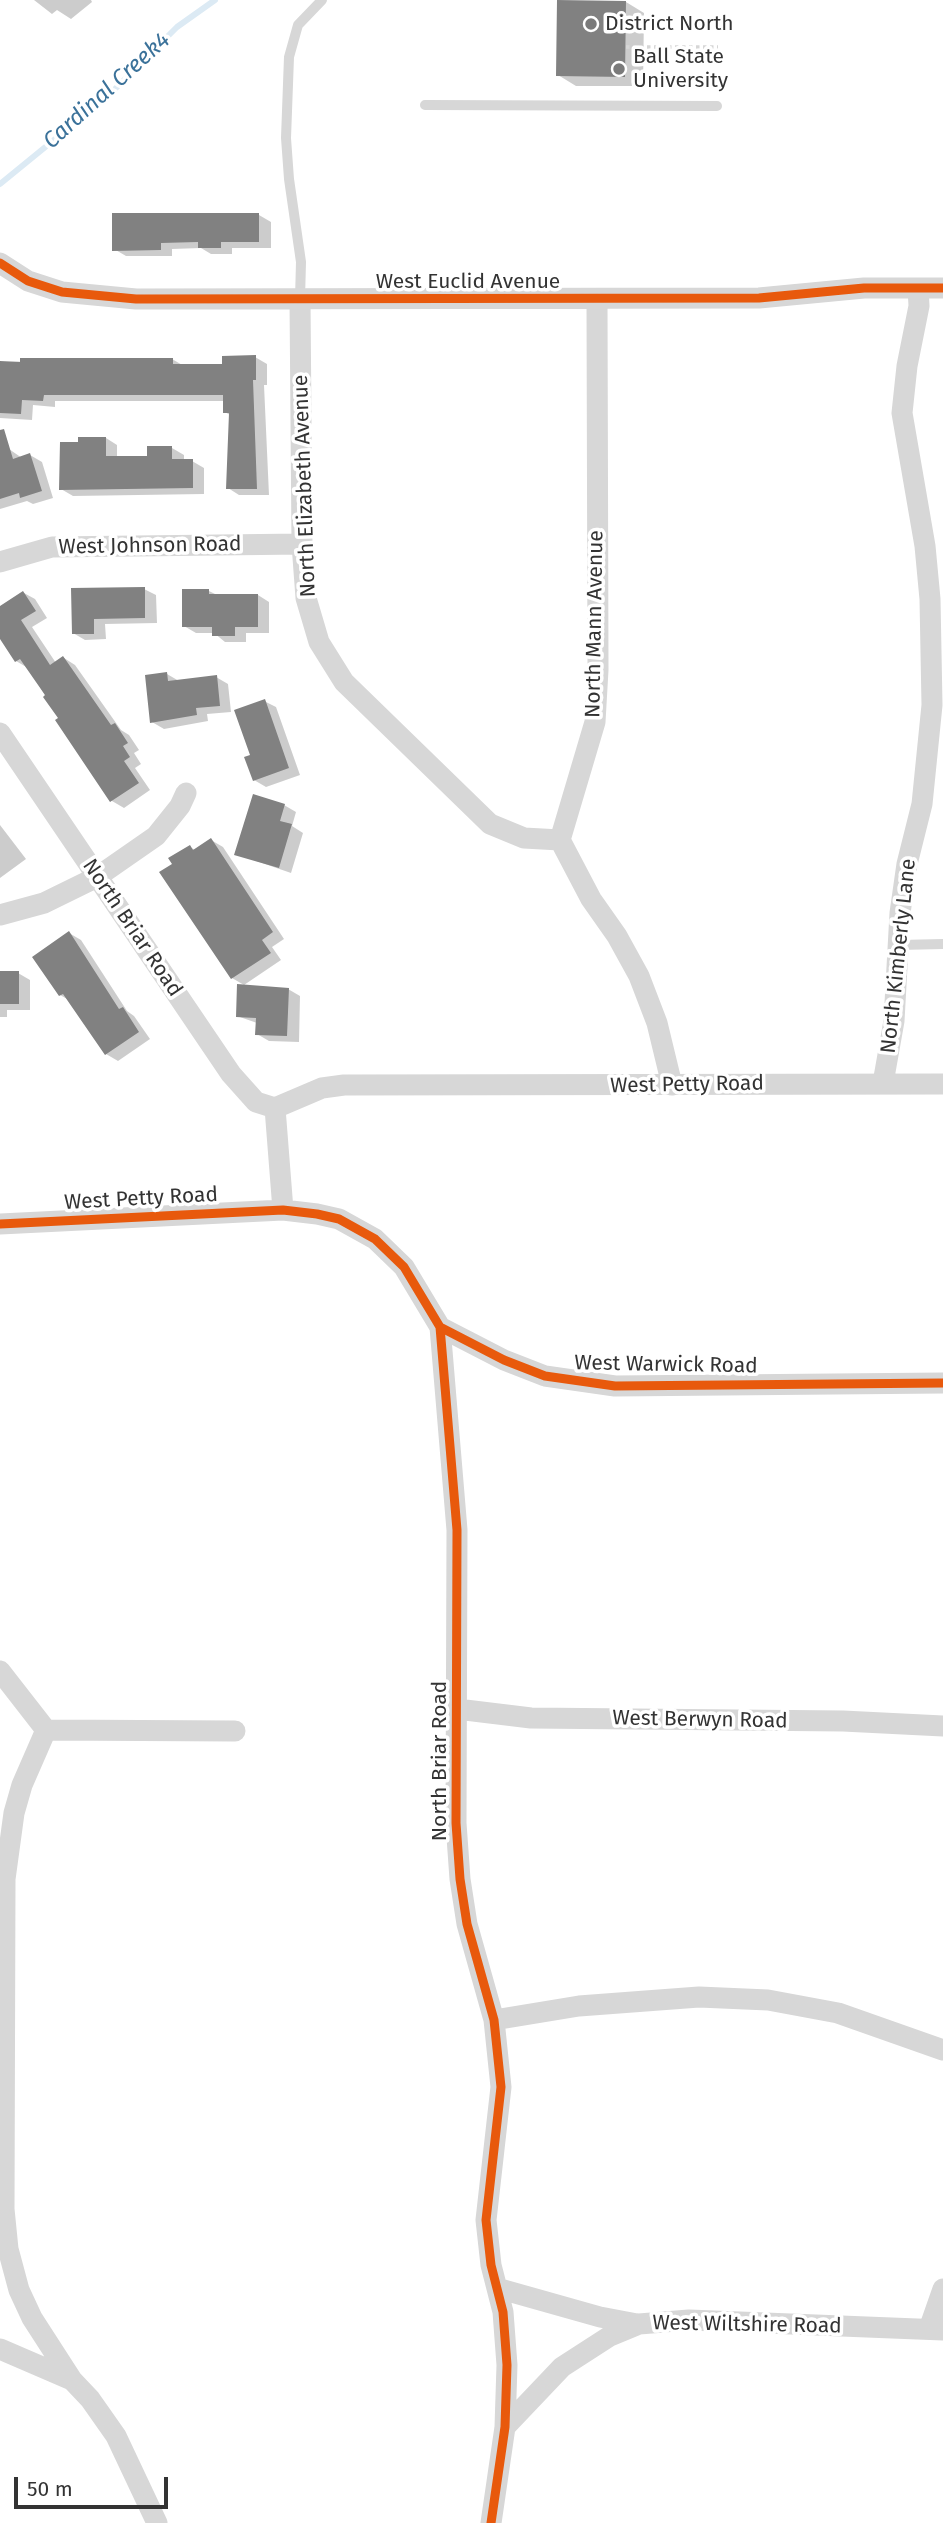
<!DOCTYPE html>
<style>
body{margin:0}
#map{position:relative;width:943px;height:2523px;overflow:hidden;background:#fff;font-family:"Fira Sans",sans-serif}
canvas{display:block}
.scale{position:absolute;left:14px;top:2477px;width:154px;height:32px;box-sizing:border-box;border:4px solid #333;border-top:0;padding-left:9px;font-size:21px;line-height:24px;white-space:nowrap;color:#333;-webkit-text-stroke:5px #fff;paint-order:stroke}
</style>
<div id="map">
<canvas width="943" height="2523"></canvas>
<div class="scale">50 m</div>
</div>
<script>
const ctx = document.querySelector('canvas').getContext('2d');
ctx.lineJoin = 'round';
function fill(path, color) { ctx.fillStyle = color; ctx.fill(path, 'evenodd'); }
const toPath = rows => new Path2D(rows.map(r => 'M' + r).join(''));
function stroke(path, color, width, dash) { ctx.strokeStyle = color; ctx.lineWidth = width; ctx.lineCap = dash ? 'butt' : 'round'; ctx.setLineDash(dash || []); ctx.stroke(path); }
function label(font, color, halo, rows, align = 'center') {
  ctx.font = font + ' "Fira Sans",sans-serif'; ctx.lineWidth = 7; ctx.setLineDash([]); ctx.textBaseline = 'middle'; ctx.strokeStyle = halo; ctx.fillStyle = color; for (const [text, x, y, turn = 0] of rows) {
    ctx.save(); ctx.translate(x, y); ctx.rotate((+turn || 0) * Math.PI / 180); ctx.textAlign = isNaN(turn) ? turn : align; if (halo) ctx.strokeText(text, 0, 0); ctx.fillText(text, 0, 0); ctx.restore();
  }
}
fill(toPath([
 [34,0,91,0,92,2,71,19,57,10,52,14],
 [626,2,644,13,643,86,576,86,558,75],
 [259,215,271,222,271,248,232,248,232,254,211,254,201,248,172,249,172,256,126,256,114,249],
 [255,357,267,364,267,385,264,385,269,495,239,495,228,488,230,415,225,412,224,401,55,401,55,407,33,405,32,420,0,418,0,362,172,359,184,366,224,366],
 [106,438,117,445,117,458,149,458,172,448,184,455,184,461,192,461,204,468,204,494,73,496,61,489,80,443],
 [9,449,22,458,30,455,42,462,53,498,33,504,27,501,0,509,0,452],
 [144,589,156,595,157,623,105,624,106,639,85,640,73,633,72,590],
 [209,591,217,595,258,595,269,602,269,633,246,633,246,642,225,642,214,633,196,633,184,626],
 [24,593,35,599,47,618,32,627,56,663,64,658,75,665,121,730,129,735,139,750,134,753,141,764,135,768,150,790,124,808,112,801,58,721,60,719,28,668,16,661,0,636,0,608],
 [167,674,179,681,216,677,228,684,231,712,207,714,208,721,164,729,152,722],
 [264,701,276,707,300,775,266,787,254,780,252,756],
 [284,805,296,812,292,826,303,833,291,873,236,854],
 [0,825,26,859,0,878],
 [211,840,223,847,284,939,272,947,281,960,244,985,232,978,175,864,190,847,195,850],
 [69,933,81,940,127,1011,134,1016,150,1039,118,1061,106,1054,69,1000,60,995],
 [0,973,18,973,30,980,30,1010,7,1010,7,1017,0,1017],
 [288,989,300,996,299,1042,269,1041,257,1034,257,1023,237,1016]
]), '#0003');
stroke(toPath([
 [0,184,109,95,177,27,215,0]
]), '#dceaf4', 6);
fill(toPath([
 [557,0,626,1,625,77,556,76],
 [112,213,259,213,259,242,221,242,221,248,198,248,198,242,161,243,161,250,112,251],
 [256,355,256,380,253,380,257,489,226,489,229,413,223,413,223,395,44,395,43,401,22,400,21,414,0,413,0,361,20,362,20,358,173,358,173,364,222,364,222,356],
 [4,429,13,459,30,453,42,491,20,498,19,493,0,499,0,430],
 [78,437,106,437,106,456,147,456,147,446,172,446,172,459,193,459,193,488,59,490,60,442,78,442],
 [145,587,145,618,94,619,94,634,72,634,71,588],
 [182,589,209,589,209,594,258,594,258,627,235,627,235,636,212,636,212,627,182,627],
 [23,591,36,611,21,620,50,665,63,656,111,725,115,723,128,743,123,746,130,757,124,761,139,783,110,802,55,720,58,718,43,697,45,695,20,659,15,662,0,639,0,606],
 [167,672,168,681,217,675,220,706,196,708,197,715,150,723,145,675],
 [265,699,289,768,253,781,244,757,250,755,234,710],
 [253,794,285,804,280,821,292,824,279,868,234,855],
 [211,838,273,932,262,940,271,953,231,979,159,872,172,864,168,858,190,845,193,850],
 [69,931,119,1009,123,1007,139,1032,105,1055,63,994,59,996,32,957],
 [0,971,19,971,19,1004,0,1004],
 [237,984,289,988,287,1036,255,1035,256,1018,236,1017]
]), '#818181');
stroke(toPath([
 [626,47,718,47]
]), '#d6d6d6', 3.5, [3.5, 3.5]);
stroke(toPath([
 [425,105,717,106],
 [300,299,301,262,289,179,286,138,289,57,298,25,322,0],
 [899,945,943,944]
]), '#d7d7d7', 10);
stroke(toPath([
 [0,263,28,281,62,292,136,299,759,298,864,288,943,288],
 [300,299,302,544,306,598,319,642,344,682,490,824,524,838,560,840],
 [597,300,598,670,595,722,560,840,591,899,617,936,639,976,657,1023,672,1085],
 [0,562,52,547,302,544],
 [0,733,231,1074,256,1102,275,1108],
 [0,915,44,903,97,877,156,836,180,806,186,793],
 [883,1083,894,1021,900,913,907,864,922,804,932,705,930,599,925,546,902,413,907,366,919,306,918,288],
 [275,1108,322,1088,344,1085,943,1084],
 [275,1108,283,1210],
 [0,1224,283,1210,317,1214,339,1219,375,1239,404,1267,440,1327,504,1360,545,1376,615,1386,943,1383],
 [440,1327,457,1530,456,1823,460,1879,467,1924,494,2020,501,2087,486,2220,491,2265,503,2312,507,2365,505,2427,491,2523],
 [0,1671,46,1730,235,1731],
 [457,1709,531,1718,843,1721,943,1726],
 [46,1730,22,1785,14,1813,5,1879,4,2209,8,2249,19,2290,32,2318,72,2380],
 [494,2020,579,2006,699,1997,768,2000,838,2013,943,2050],
 [497,2288,600,2317,637,2324],
 [929,2329,943,2289],
 [0,2349,72,2380,90,2399,116,2436,157,2523],
 [505,2427,562,2367,610,2336,639,2324,689,2320,943,2330]
]), '#d7d7d7', 21);
stroke(toPath([
 [0,263,28,281,62,292,136,299,759,298,864,288,943,288],
 [0,1224,283,1210,317,1214,339,1219,375,1239,404,1267,440,1327,504,1360,545,1376,615,1386,943,1383],
 [440,1327,457,1530,456,1823,460,1879,467,1924,494,2020,501,2087,486,2220,491,2265,503,2312,507,2365,505,2427,491,2523]
]), '#e8590c', 9);
for (const [x, y, r, color] of [
 [591,24,7,"#7a7a7a"],
 [619,69,7,"#7a7a7a"]
]) { const dot = new Path2D(); dot.arc(x, y, r, 0, 2 * Math.PI); ctx.fillStyle = color; ctx.fill(dot); stroke(dot, '#fff', 2.5); }
label('21px', '#333', '#fff', [
 ["District North",605,24],
 ["Ball State",633,57],
 ["University",633,81]
], 'left');
label('21px', '#333', '#fff', [
 ["West Euclid Avenue",468,282],
 ["North Elizabeth Avenue",305,486,-92],
 ["West Johnson Road",150,546,-1],
 ["North Mann Avenue",595,624,-89],
 ["North Briar Road",132,928,56],
 ["North Kimberly Lane",899,956,-84],
 ["West Petty Road",687,1085,-1],
 ["West Petty Road",141,1199,-3],
 ["West Warwick Road",666,1365,1],
 ["West Berwyn Road",700,1720,1],
 ["North Briar Road",440,1761,-90],
 ["West Wiltshire Road",747,2325,1]
]);
label('italic 23px', '#3b729a', '#fff', [
 ["Cardinal Creek4",107,91,-42]
]);
</script>
